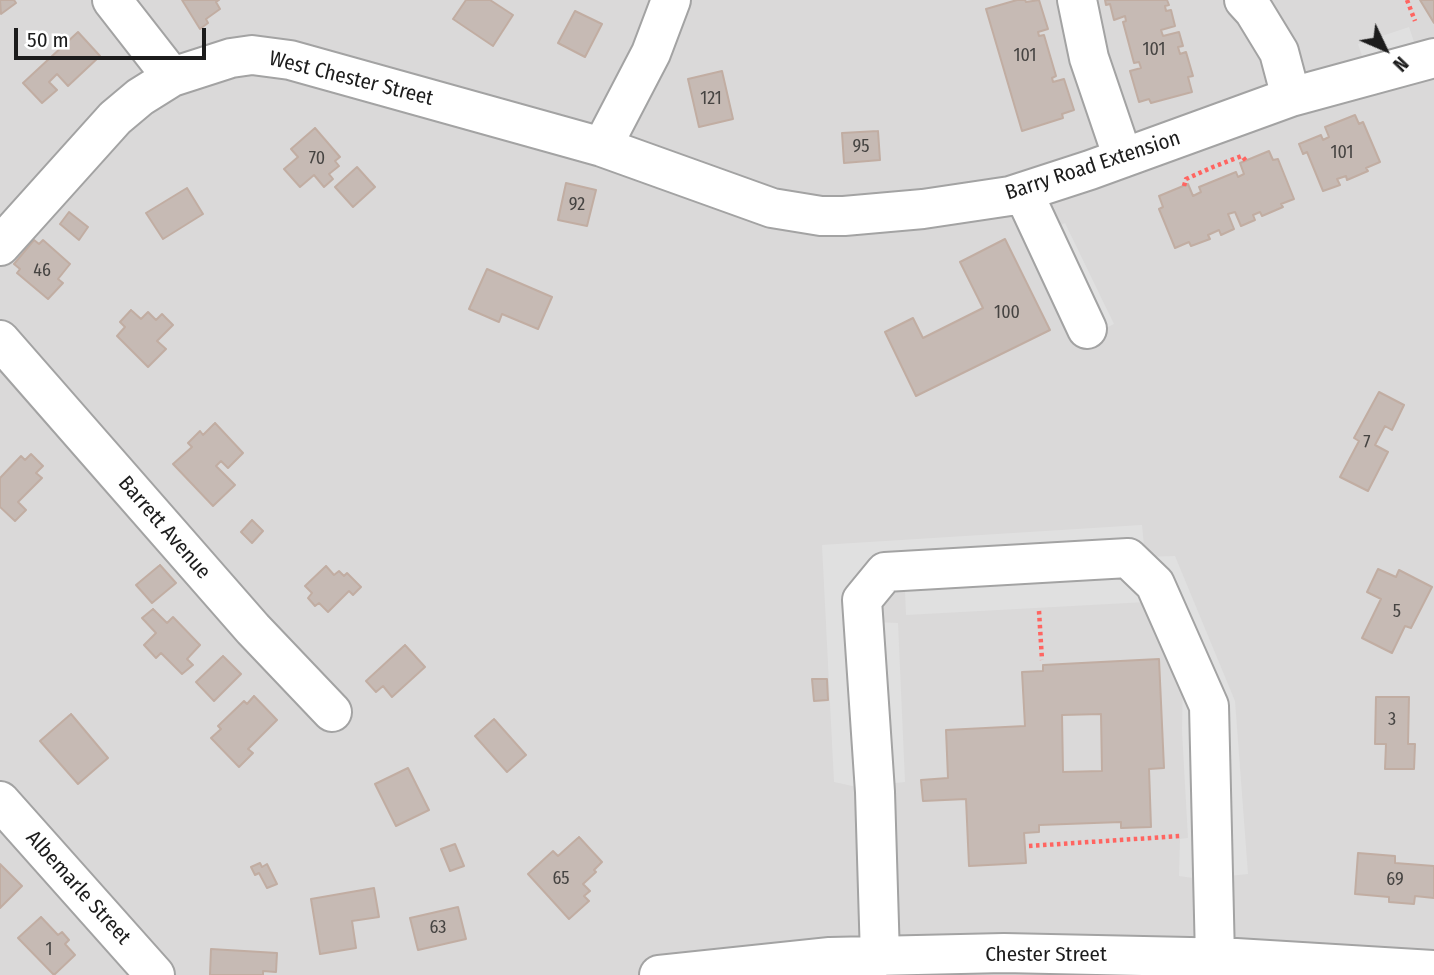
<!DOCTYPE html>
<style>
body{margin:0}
#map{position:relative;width:1434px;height:975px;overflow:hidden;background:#eee9e1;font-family:"Fira Sans Condensed",sans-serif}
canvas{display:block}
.north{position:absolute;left:1350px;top:14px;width:70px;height:70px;-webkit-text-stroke:5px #fff;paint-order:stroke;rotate:134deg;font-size:19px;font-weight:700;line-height:28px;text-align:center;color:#1c1c1c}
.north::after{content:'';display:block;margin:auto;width:24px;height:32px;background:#1c1c1c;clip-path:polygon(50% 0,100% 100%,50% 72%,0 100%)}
.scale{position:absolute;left:14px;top:28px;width:192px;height:32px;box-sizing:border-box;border:4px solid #1c1c1c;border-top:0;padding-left:9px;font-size:21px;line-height:24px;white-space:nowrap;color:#1c1c1c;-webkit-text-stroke:5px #fff;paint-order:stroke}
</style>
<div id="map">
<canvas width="1434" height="975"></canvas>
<div class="north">N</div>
<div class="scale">50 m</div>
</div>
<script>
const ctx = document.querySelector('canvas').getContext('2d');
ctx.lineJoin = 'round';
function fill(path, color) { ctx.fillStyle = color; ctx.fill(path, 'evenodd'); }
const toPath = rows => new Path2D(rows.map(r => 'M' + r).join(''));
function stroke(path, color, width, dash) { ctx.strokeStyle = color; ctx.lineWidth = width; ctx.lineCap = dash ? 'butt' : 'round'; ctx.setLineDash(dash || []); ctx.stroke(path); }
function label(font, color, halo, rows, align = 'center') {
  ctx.font = font + ' "Fira Sans Condensed",sans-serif'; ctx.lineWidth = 5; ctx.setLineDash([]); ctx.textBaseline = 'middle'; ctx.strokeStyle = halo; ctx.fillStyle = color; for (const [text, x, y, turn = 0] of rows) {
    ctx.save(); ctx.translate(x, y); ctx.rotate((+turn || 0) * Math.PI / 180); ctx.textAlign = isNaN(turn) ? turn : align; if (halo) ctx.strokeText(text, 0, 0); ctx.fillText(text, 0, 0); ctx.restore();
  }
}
fill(toPath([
 [0,0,1434,0,1434,975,0,975]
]), '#dad9d9');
fill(toPath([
 [1409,27,1416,48,1365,65,1358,44],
 [1065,223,1114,324,1074,344,1024,243],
 [1142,525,1145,557,1175,556,1235,701,1248,874,1200,879,1179,876,1180,839,1188,838,1182,731,1183,678,1146,602,906,615,905,591,896,589,882,596,875,622,898,623,905,782,857,787,834,782,822,545]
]), '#e0e0e0');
const building = toPath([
 [0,0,14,0,16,3,1,14,0,0],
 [182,0,219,0,216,2,220,9,206,19,208,23,200,29,182,0],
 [466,0,490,0,513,15,493,46,453,19,466,0],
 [1017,0,1025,0,1026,2,1039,0,1048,29,1038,32,1039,36,1044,35,1056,76,1052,78,1053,82,1064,79,1074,110,1062,114,1063,118,1022,131,986,9,1017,0],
 [1105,0,1167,0,1169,5,1165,6,1166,11,1171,10,1175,26,1161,30,1163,36,1179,32,1183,46,1178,47,1180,54,1186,52,1193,76,1188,77,1192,92,1151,103,1149,99,1139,102,1130,71,1141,68,1139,62,1134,63,1123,22,1126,21,1125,16,1114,20,1110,4,1106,5,1105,0],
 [1420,0,1434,0,1434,23,1420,0],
 [575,11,602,24,585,57,558,43,575,11],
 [78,32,100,56,68,86,57,74,49,82,57,90,42,103,23,83,78,32],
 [722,71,733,119,699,127,688,79,722,71],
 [1355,115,1359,124,1363,122,1380,162,1366,168,1368,171,1347,180,1346,176,1337,179,1340,185,1323,191,1307,152,1303,154,1299,144,1321,135,1323,140,1329,137,1325,127,1355,115],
 [315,128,340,157,335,161,339,166,329,174,333,179,324,187,314,175,300,187,284,169,298,157,291,149,315,128],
 [878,131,880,160,844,163,842,133,878,131],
 [1269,151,1273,160,1278,159,1294,199,1281,204,1283,207,1262,216,1260,212,1253,215,1255,220,1241,226,1235,212,1228,214,1234,229,1221,235,1219,230,1208,235,1210,239,1191,246,1189,242,1175,248,1159,209,1163,207,1159,196,1188,184,1193,196,1201,192,1199,187,1236,172,1238,177,1244,174,1240,163,1269,151],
 [357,167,375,187,353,207,335,187,357,167],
 [566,183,596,190,587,226,558,220,566,183],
 [187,188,203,214,163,239,146,213,187,188],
 [69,212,88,227,79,240,60,224,69,212],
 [1005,239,1050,330,916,396,885,332,913,318,923,338,983,308,960,262,1005,239],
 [34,240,39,244,43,240,70,264,58,279,63,283,48,299,17,273,20,269,14,264,34,240],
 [487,269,552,297,538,329,502,314,499,322,469,309,487,269],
 [131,310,141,319,148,312,156,320,162,314,173,325,157,341,166,349,148,367,117,336,125,327,120,322,131,310],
 [1379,392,1404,405,1392,430,1385,426,1375,445,1388,452,1368,491,1340,477,1359,441,1354,438,1379,392],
 [215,423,243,453,228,468,221,461,216,466,235,485,213,506,173,464,192,447,188,443,200,431,203,435,215,423],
 [31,454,43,466,36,473,42,478,18,502,26,510,15,521,0,507,0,478,21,456,25,460,31,454],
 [252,520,263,531,252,543,241,532,252,520],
 [160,565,176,583,152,603,136,585,160,565],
 [326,566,334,575,339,571,344,576,347,573,361,587,353,595,349,591,328,612,319,603,315,606,308,598,312,593,305,586,326,566],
 [1378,569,1396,577,1399,570,1432,587,1411,628,1405,626,1392,653,1362,638,1381,599,1367,592,1378,569],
 [153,609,167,623,173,617,200,645,187,659,193,665,182,674,161,653,156,658,144,645,156,633,142,618,153,609],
 [405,645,425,667,392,697,383,686,376,692,366,681,405,645],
 [223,656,241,674,214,701,196,682,223,656],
 [1159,659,1164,768,1149,769,1151,827,1121,828,1121,822,1039,825,1039,832,1024,833,1026,863,969,866,966,799,923,801,921,780,948,778,946,730,1025,726,1022,672,1043,671,1043,665,1159,659],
 [1101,714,1102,771,1063,772,1062,715,1101,714],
 [812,679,827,679,828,700,814,701,812,679],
 [254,696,277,720,248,749,253,753,239,767,211,738,221,729,218,726,244,701,247,704,254,696],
 [1376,697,1409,697,1408,744,1415,744,1414,769,1385,769,1386,744,1375,744,1376,697],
 [71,714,108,758,78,784,40,741,71,714],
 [494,719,526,755,507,772,475,736,494,719],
 [408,768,429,810,396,826,375,784,408,768],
 [579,837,602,862,594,870,596,872,583,884,590,891,584,896,589,901,569,919,528,874,553,851,558,856,579,837],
 [455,844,464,866,450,871,441,849,455,844],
 [1358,853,1395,856,1395,863,1434,866,1434,898,1415,896,1414,904,1389,902,1389,897,1355,894,1358,853],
 [260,863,262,867,267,864,277,884,267,888,259,873,255,875,251,867,260,863],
 [0,864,22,886,0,908,0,864],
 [374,888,379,917,352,921,356,948,320,954,311,899,374,888],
 [458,907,466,939,418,950,410,918,458,907],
 [41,917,58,935,62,932,69,940,65,944,75,955,54,975,18,938,41,917],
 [211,949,277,953,276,972,263,971,263,975,210,975,211,949]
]);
fill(building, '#c6bab4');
stroke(building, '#c1ada2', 2);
const minor = toPath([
 [112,0,172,77],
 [1077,0,1089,58,1123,158],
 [1244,0,1254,11,1279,52,1291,97],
 [602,147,651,53,671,0],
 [1023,192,1087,329],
 [0,246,115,118,140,97,172,77,231,58,252,55,290,60,602,147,772,208,821,216,844,216,923,209,1010,196,1090,170,1291,97,1434,58],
 [0,340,253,629,332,712],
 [0,801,155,975],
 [880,957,875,792,862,600,885,572,1128,558,1155,584,1209,706,1215,958],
 [659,975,830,957,1004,953,1236,958,1434,970]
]);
stroke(minor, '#a3a3a3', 42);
stroke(toPath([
 [1407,0,1415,21],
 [1184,186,1186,179,1213,167,1242,156,1246,161],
 [1039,611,1042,660],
 [1029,846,1181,836]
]), '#ff6561', 4.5, [3.5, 3.5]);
stroke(minor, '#fff', 38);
label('18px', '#464442', null, [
 ["101",1154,50],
 ["101",1025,56],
 ["121",711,99],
 ["95",861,147],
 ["101",1342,153],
 ["70",317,159],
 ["92",577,205],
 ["46",42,271],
 ["100",1007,313],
 ["7",1367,443],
 ["5",1397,612],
 ["3",1392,720],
 ["65",561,879],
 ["69",1395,880],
 ["63",438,928],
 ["1",49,950]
]);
label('21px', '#1c1c1c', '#fff', [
 ["West Chester Street",351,79,14],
 ["Barry Road Extension",1093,166,-18],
 ["Barrett Avenue",164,528,49],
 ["Albemarle Street",78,888,48],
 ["Chester Street",1046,955]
]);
</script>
